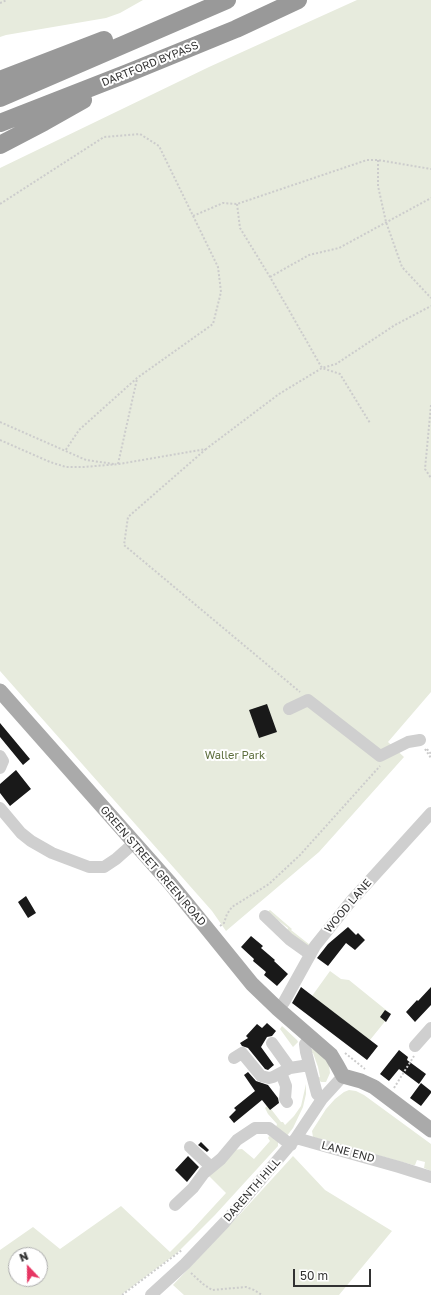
<!DOCTYPE html>
<style>
body{margin:0}
#map{position:relative;width:431px;height:1295px;overflow:hidden;background:#fff;font-family:"Golos Text",sans-serif}
canvas{display:block}
.north{position:absolute;left:8px;top:1247px;width:40px;height:40px;box-sizing:border-box;background:#fff;border:1px solid #adadad;border-radius:50%;rotate:338deg;font-size:11px;font-weight:700;line-height:16px;text-align:center;color:#323232}
.north::after{content:'';display:block;margin:auto;width:14px;height:18px;background:#e73663;clip-path:polygon(50% 0,100% 100%,50% 72%,0 100%)}
.scale{position:absolute;left:293px;top:1269px;width:78px;height:18px;box-sizing:border-box;border:2px solid #323232;border-top:0;padding-left:5px;font-size:12px;line-height:14px;white-space:nowrap;color:#323232;-webkit-text-stroke:3px #fff;paint-order:stroke}
</style>
<div id="map">
<canvas width="431" height="1295"></canvas>
<div class="north">N</div>
<div class="scale">50 m</div>
</div>
<script>
const ctx = document.querySelector('canvas').getContext('2d');
ctx.lineJoin = 'round';
function fill(path, color) { ctx.fillStyle = color; ctx.fill(path, 'evenodd'); }
const toPath = rows => new Path2D(rows.map(r => 'M' + r).join(''));
function stroke(path, color, width, dash) { ctx.strokeStyle = color; ctx.lineWidth = width; ctx.lineCap = dash ? 'butt' : 'round'; ctx.setLineDash(dash || []); ctx.stroke(path); }
function label(font, color, halo, rows, align = 'center') {
  ctx.font = font + ' "Golos Text",sans-serif'; ctx.lineWidth = 4; ctx.setLineDash([]); ctx.textBaseline = 'middle'; ctx.strokeStyle = halo; ctx.fillStyle = color; for (const [text, x, y, turn = 0] of rows) {
    ctx.save(); ctx.translate(x, y); ctx.rotate((+turn || 0) * Math.PI / 180); ctx.textAlign = isNaN(turn) ? turn : align; if (halo) ctx.strokeText(text, 0, 0); ctx.fillText(text, 0, 0); ctx.restore();
  }
}
fill(toPath([
 [0,0,143,0,120,13,106,18,6,35,0,37],
 [357,0,431,0,431,692,388,742,404,757,319,852,226,931,212,911,0,671,0,168,209,67],
 [270,910,292,929,291,930,310,945,308,947,287,930,288,928,267,912],
 [330,971,341,979,349,980,391,1014,370,1040,329,1009,327,1012,314,1002,317,999,312,996],
 [282,1026,297,1040,298,1042,293,1047,280,1029],
 [311,1049,313,1049,325,1059,329,1065,330,1073,326,1082,321,1082,317,1078,320,1077,318,1067,313,1053,309,1053],
 [306,1084,306,1094,303,1107,293,1128,286,1137,276,1127,277,1124,268,1114,265,1108,267,1106,270,1110,271,1109,281,1122,283,1122,285,1125,294,1116,301,1106],
 [349,1090,356,1091,364,1095,431,1144,431,1171,424,1168,425,1162,417,1160,415,1165,413,1165,313,1137,312,1131,326,1109,335,1099,344,1092],
 [269,1136,278,1140,278,1146,215,1215,177,1253,121,1295,0,1295,0,1250,33,1227,60,1249,121,1206,170,1252,192,1230,226,1193,208,1175,233,1150,242,1149,254,1159,270,1141,268,1138],
 [16,1255,40,1255,40,1279,16,1279],
 [293,1156,325,1190,392,1231,339,1295,184,1295,173,1285,243,1211]
]), '#e7ebdd');
fill(toPath([
 [267,704,277,732,259,738,249,710],
 [0,723,30,759,23,765,0,737],
 [16,770,31,789,10,806,0,793,0,784],
 [26,896,36,913,28,918,18,902],
 [348,927,356,935,358,933,365,940,355,950,346,943,328,966,317,958,328,944],
 [251,936,263,946,261,948,275,960,274,961,288,974,277,986,264,975,266,972,253,961,254,959,241,947],
 [301,987,378,1046,367,1060,292,1003],
 [431,987,431,1005,415,1022,406,1012,417,1000,418,1001],
 [385,1010,391,1014,386,1022,380,1017],
 [267,1023,276,1031,272,1036,267,1037,261,1047,274,1065,268,1070,265,1069,248,1048,242,1046,240,1043,248,1038,246,1036,257,1024,262,1028],
 [399,1050,408,1057,407,1060,426,1074,419,1084,399,1069,389,1081,380,1074],
 [248,1072,256,1081,268,1085,278,1098,279,1103,270,1110,262,1100,234,1123,229,1117,236,1110,234,1108,255,1091,244,1075],
 [421,1083,431,1091,431,1093,421,1106,410,1098],
 [201,1142,209,1150,207,1152,198,1145],
 [188,1156,199,1167,187,1182,175,1170]
]), '#191919');
stroke(toPath([
 [0,3,7,0],
 [378,160,378,186,386,222,402,267,431,298],
 [0,204,104,137,140,134,159,146,218,267,221,292,213,324,137,378,79,430,65,451],
 [237,204,240,228,270,277,322,368,340,374,370,423],
 [193,216,223,203,237,204,367,160,378,160,431,169],
 [270,277,309,255,339,248,431,198],
 [431,405,425,469,431,478],
 [0,422,86,460,114,464],
 [0,440,50,462,66,467,84,467,119,464,206,449,279,394,322,368,336,364,395,325,431,306],
 [206,449,128,517,124,545,300,692],
 [118,464,137,379],
 [425,749,431,758],
 [427,749,431,754],
 [220,926,224,923,227,914,232,907,269,884,300,855,380,766],
 [345,1053,365,1069],
 [394,1088,414,1056],
 [191,1273,203,1284,212,1290,246,1287,254,1290,262,1295],
 [122,1295,182,1250]
]), '#ccc', 2, [2, 2]);
stroke(toPath([
 [289,709,308,700,380,756,408,742,420,740],
 [0,756,3,761,0,768],
 [0,808,21,833,31,841,52,853,89,867,104,867,116,859,134,843],
 [265,916,289,939,310,954],
 [278,1009,284,1002,315,946,352,900,431,813],
 [310,1038,305,1044,306,1052,317,1094,322,1099],
 [272,1043,290,1068],
 [415,1046,431,1028],
 [234,1058,242,1053,261,1076,269,1078,273,1077,290,1068,309,1065],
 [281,1073,286,1086,285,1099,287,1102],
 [296,1138,399,1167,431,1177],
 [190,1147,211,1167],
 [175,1205,193,1188,204,1173,221,1159,237,1140,255,1128,269,1128,291,1145],
 [151,1295,185,1264,225,1222,296,1138,322,1099,343,1076]
]), '#cfcfcf', 12);
stroke(toPath([
 [0,691,170,883,252,984,278,1009,331,1055,337,1065,343,1076,361,1081,374,1087,431,1130]
]), '#aaa', 15);
stroke(toPath([
 [0,80,104,40],
 [0,98,227,0],
 [0,123,128,73,236,29,298,0],
 [0,145,44,122,83,100]
]), '#999', 18);
label('11px', '#323232', '#fff', [
 ["DARTFORD BYPASS",150,64,-22],
 ["GREEN STREET GREEN ROAD",153,866,49],
 ["WOOD LANE",348,906,-50],
 ["LANE END",348,1152,15],
 ["DARENTH HILL",252,1190,-49]
]);
label('11px', '#5e6f3e', '#fff', [
 ["Waller Park",235,756]
]);
</script>
